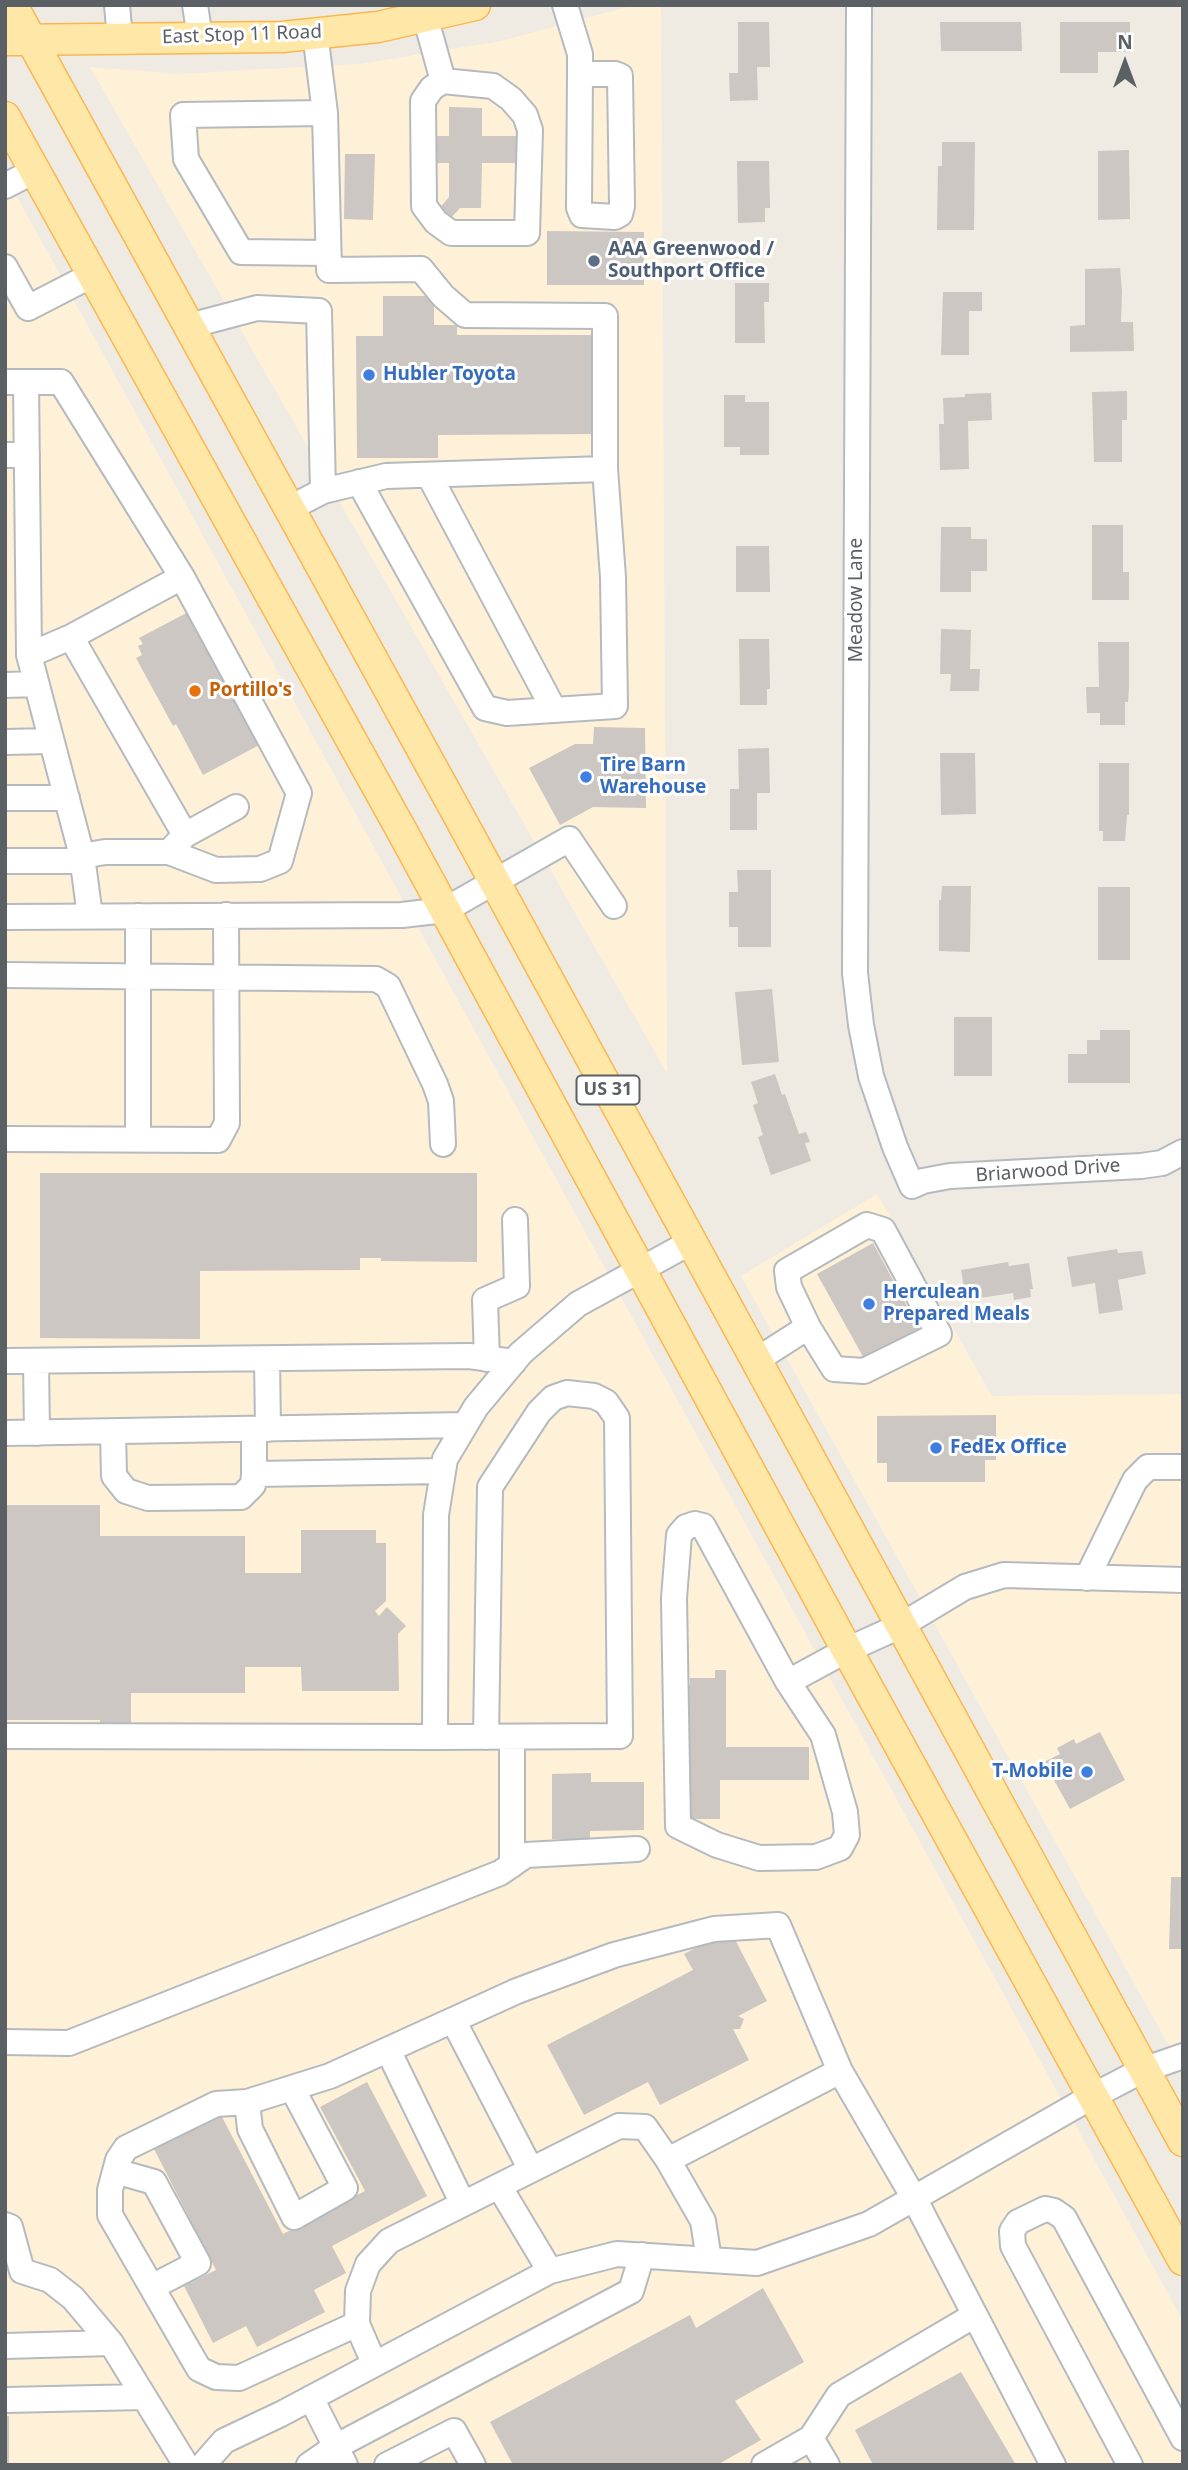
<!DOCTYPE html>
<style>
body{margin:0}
#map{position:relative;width:1188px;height:2470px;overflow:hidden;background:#efebe3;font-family:"Noto Sans",sans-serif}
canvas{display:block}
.frame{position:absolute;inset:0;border:7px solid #5b6064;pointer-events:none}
.north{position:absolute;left:1090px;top:28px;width:70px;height:70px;-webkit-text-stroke:5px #fff;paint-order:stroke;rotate:0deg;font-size:19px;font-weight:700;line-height:28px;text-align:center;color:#5b6064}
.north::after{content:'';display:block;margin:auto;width:24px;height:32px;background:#5b6064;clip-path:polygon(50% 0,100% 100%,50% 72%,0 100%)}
</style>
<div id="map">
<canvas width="1188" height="2470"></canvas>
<div class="frame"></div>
<div class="north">N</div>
</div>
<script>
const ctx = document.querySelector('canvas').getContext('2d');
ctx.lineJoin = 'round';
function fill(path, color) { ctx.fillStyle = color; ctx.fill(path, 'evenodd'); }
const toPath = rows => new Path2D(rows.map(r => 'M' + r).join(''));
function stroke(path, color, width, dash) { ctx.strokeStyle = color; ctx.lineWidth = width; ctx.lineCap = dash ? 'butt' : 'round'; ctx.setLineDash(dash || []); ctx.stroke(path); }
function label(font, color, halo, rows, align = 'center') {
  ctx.font = font + ' "Noto Sans",sans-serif'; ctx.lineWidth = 6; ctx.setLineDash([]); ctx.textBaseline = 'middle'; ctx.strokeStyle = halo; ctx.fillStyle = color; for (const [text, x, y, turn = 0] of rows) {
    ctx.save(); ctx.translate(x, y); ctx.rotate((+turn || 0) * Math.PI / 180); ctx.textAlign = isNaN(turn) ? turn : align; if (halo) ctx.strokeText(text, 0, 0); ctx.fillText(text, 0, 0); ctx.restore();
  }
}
fill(toPath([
 [635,5,661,5,667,1073,90,67,179,74,360,64,501,41],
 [5,175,1183,2321,1183,2465,5,2465],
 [877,1194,992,1396,1183,1394,1183,2071,741,1276]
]), '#fff1d7');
fill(toPath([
 [738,22,769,22,770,67,757,67,758,100,730,101,729,73,738,73],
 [940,22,1021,22,1022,51,941,51],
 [1060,22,1130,22,1130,52,1098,52,1098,73,1060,73],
 [449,107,482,108,482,136,518,136,518,163,482,163,481,208,460,208,449,220,438,210,449,197,449,163,434,163,435,136,449,136],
 [942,142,975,142,974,230,937,230,938,166,942,166],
 [1129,150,1130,219,1098,220,1098,151],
 [345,154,375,154,373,220,344,219],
 [737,161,769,161,770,208,765,208,765,222,738,223],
 [547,231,644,232,644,285,547,285],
 [1120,268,1122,291,1121,322,1133,322,1134,351,1070,352,1070,326,1085,325,1085,269],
 [735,283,769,283,769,302,764,302,765,343,735,343],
 [943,292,982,292,982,311,969,311,969,355,941,355],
 [383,296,434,296,434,325,457,325,457,335,593,335,594,434,438,435,438,458,357,458,356,336,383,336],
 [1127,391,1127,420,1122,420,1122,462,1094,462,1092,392],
 [991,393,992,420,968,421,969,469,940,470,939,424,944,424,943,398,965,397,965,394],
 [724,395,745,395,745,402,769,402,769,455,740,455,740,447,724,447],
 [1092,525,1123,525,1123,572,1129,572,1129,600,1092,600],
 [941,527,971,527,971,539,987,539,987,571,971,571,971,592,940,592],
 [736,546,769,546,770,592,736,592],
 [192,610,265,742,203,775,176,724,173,726,136,658,142,655,138,646,143,644,139,638],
 [941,629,971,630,970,669,980,669,979,691,950,691,951,674,940,674],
 [739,639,769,639,770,689,767,689,767,705,740,705],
 [1098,642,1129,642,1129,687,1128,702,1125,702,1125,725,1100,725,1100,713,1087,713,1086,687,1099,687],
 [594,727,645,728,646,808,593,807,560,825,529,768,575,744,593,744],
 [769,748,770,793,757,793,757,830,730,830,730,789,739,789,738,749],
 [940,753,975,753,976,814,941,815],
 [1099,763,1129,763,1129,815,1127,815,1125,841,1103,841,1103,831,1099,831],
 [737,870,771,870,771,947,738,947,738,927,729,927,729,892,738,892],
 [942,886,971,886,970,952,939,951,939,900,941,900],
 [1098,887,1130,887,1130,960,1098,960],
 [772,989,779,1062,742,1065,735,992],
 [954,1017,992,1017,992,1076,954,1076],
 [1100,1030,1130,1030,1130,1083,1068,1083,1068,1054,1087,1054,1087,1040,1100,1040],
 [775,1074,782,1095,785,1094,799,1134,806,1132,810,1142,805,1143,811,1161,771,1175,758,1137,763,1135,753,1105,758,1103,751,1082],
 [40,1173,477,1173,477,1262,381,1261,381,1258,360,1258,360,1270,200,1271,200,1339,40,1338],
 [873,1243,921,1332,866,1362,817,1274],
 [1117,1249,1118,1253,1142,1251,1146,1274,1118,1280,1123,1310,1099,1314,1095,1283,1072,1287,1067,1257],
 [1008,1262,1009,1266,1029,1263,1033,1289,1030,1289,1031,1297,1014,1300,1013,1293,966,1300,961,1270],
 [996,1415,996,1460,985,1460,985,1482,887,1482,887,1463,877,1463,877,1416],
 [5,1505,100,1505,100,1536,245,1536,245,1573,301,1573,301,1530,376,1530,376,1543,386,1543,386,1601,375,1611,379,1616,387,1607,406,1626,398,1634,399,1691,302,1691,301,1667,245,1667,245,1693,131,1693,131,1724,100,1724,100,1720,5,1720],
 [715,1670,726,1670,726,1747,809,1747,809,1780,720,1780,720,1819,684,1819,685,1685,690,1685,690,1678,715,1678],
 [1100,1732,1125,1780,1070,1809,1044,1762,1060,1754,1057,1748,1074,1739,1076,1744],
 [591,1773,591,1782,644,1782,644,1830,590,1831,590,1839,552,1839,552,1774],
 [1171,1877,1183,1877,1183,1949,1169,1949],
 [730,1930,767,2001,738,2016,744,2019,740,2029,733,2029,749,2060,660,2105,648,2082,584,2115,547,2045,693,1970,684,1954],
 [367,2082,427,2196,332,2246,346,2273,314,2290,325,2312,257,2347,246,2326,213,2343,184,2286,216,2270,154,2149,221,2115,283,2234,365,2191,320,2107],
 [763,2288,804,2362,735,2401,761,2440,717,2465,513,2465,490,2422,690,2315,696,2328],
 [961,2372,1016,2465,873,2465,855,2430],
 [5,2416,9,2416,9,2465,5,2465]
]), '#ccc7c2');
const minor = toPath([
 [117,5,120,39],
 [195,5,200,38],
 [565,5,580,54,580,74,579,208,582,215,615,217,620,214,622,206,620,76,615,74,580,74],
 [859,5,855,973,861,1025,871,1076,895,1147,912,1186,923,1181,950,1176,1141,1166,1162,1163,1183,1152],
 [425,16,443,81],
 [315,33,325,113,329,270,421,269,443,296,465,315,605,316,605,469,386,476,323,491],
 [443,81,493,86,511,99,525,115,530,130,527,233,451,233,436,222,424,206,423,101,432,88,443,81],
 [325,113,183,115,186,159,241,252,328,253],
 [5,186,34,171],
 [5,267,28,308,92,275],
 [189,326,257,308,319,311,323,491,290,508],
 [5,382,61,382,182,577,299,793,280,861,260,869,216,870,169,852],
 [26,382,29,655,82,856],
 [5,455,27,455],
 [429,475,554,710],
 [359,482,485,708,507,713,615,706,613,577,605,469],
 [71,637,182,577],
 [29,655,71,637,185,835],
 [5,685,36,684],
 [5,742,51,741],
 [5,798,67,798],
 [5,861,83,861],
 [90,916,82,856,105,852,169,852,185,835,236,807],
 [138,916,138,1139],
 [5,917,402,915,445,910,569,839,614,906],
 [5,975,376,979,388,986,435,1084,441,1101,443,1144],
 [5,1139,218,1140,227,1123,226,915],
 [867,1225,883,1230,939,1334,864,1371,834,1369,808,1327,789,1287,787,1271,867,1225],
 [267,1359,268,1429],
 [487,1359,485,1300,517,1286,515,1220],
 [5,1361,469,1356,514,1362],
 [36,1361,37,1433],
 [755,1361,808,1327],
 [254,1429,254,1474],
 [113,1432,114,1476,126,1491,148,1498,241,1497,253,1485,254,1474,443,1471],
 [5,1433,465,1425],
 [695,1524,703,1526,788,1682,823,1735,845,1812,847,1835,840,1848,816,1857,759,1858,717,1845,678,1826,674,1598,679,1535,686,1527,695,1524],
 [1087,1578,1135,1480,1148,1467,1183,1467],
 [788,1682,847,1650,900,1626,965,1587,1004,1575,1183,1580],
 [5,1736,435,1737,436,1515,445,1459,476,1407,521,1353,578,1304,691,1242],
 [435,1737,620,1736,617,1418,606,1402,594,1396,567,1393,553,1398,539,1412,490,1487,486,1737],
 [512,1865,512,1737],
 [453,2020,531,2170],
 [5,2042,69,2043,500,1873,526,1855,637,1849],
 [388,2050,463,2204],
 [247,2102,250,2129,294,2217,345,2188,292,2088],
 [115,2171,154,2182,198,2263,152,2287],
 [499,2186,550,2271],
 [5,2225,10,2227,22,2271,50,2280,73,2298,111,2343],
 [709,2260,703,2221,668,2160,840,2071,914,2198,1053,2465],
 [357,2324,239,2378,216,2377,199,2369,110,2215,110,2190,118,2160,126,2148,216,2104,247,2102,330,2076,517,1991,614,1955,714,1929,778,1925,840,2071],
 [5,2346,111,2343,186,2465],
 [374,2363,357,2324,358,2291,368,2264,389,2241,619,2126,645,2127,668,2160],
 [311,2398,345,2465],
 [5,2400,144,2397],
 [811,2438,827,2465],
 [203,2465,224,2441,281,2414,550,2271,617,2254,757,2263,869,2224,1093,2096,1143,2070,1183,2056],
 [309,2465,335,2447,631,2291,642,2255],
 [387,2465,454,2431,473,2465],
 [764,2465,811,2438,839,2395,975,2315],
 [1130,2465,1013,2246,1012,2231,1018,2222,1045,2209,1054,2211,1064,2218,1183,2438]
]);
const major = toPath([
 [12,5,456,811,1183,2141],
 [5,40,282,37,378,27,475,5],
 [5,117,403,833,847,1650,1183,2260]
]);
stroke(minor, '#b5babe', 28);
stroke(major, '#f9b751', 33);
stroke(minor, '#fff', 24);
stroke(major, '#ffe7a7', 30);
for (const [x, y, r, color] of [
 [594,261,7,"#5c6f8a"],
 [369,375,7,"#3f7fe0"],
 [195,691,7,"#e8710a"],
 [586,777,7,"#3f7fe0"],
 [869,1304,7,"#3f7fe0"],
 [936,1448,7,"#3f7fe0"],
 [1087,1772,7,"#3f7fe0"]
]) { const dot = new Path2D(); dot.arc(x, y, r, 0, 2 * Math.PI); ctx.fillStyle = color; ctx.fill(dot); stroke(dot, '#fff', 2.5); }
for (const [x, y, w] of [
 [608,1090,63]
]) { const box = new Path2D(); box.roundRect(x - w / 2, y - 14.5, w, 29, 5); ctx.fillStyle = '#fff'; ctx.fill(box); stroke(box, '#5b6064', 2); }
label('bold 18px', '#5b6064', null, [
 ["US 31",608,1090]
]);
label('19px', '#5b6064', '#fff', [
 ["East Stop 11 Road",242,35,-2],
 ["Meadow Lane",857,600,-90],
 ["Briarwood Drive",1048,1171,-4]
]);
label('bold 19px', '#4e5e75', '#fff', [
 ["AAA Greenwood /",608,250],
 ["Southport Office",608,272]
], 'left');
label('bold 19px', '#366cbe', '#fff', [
 ["Hubler Toyota",383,375],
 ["Tire Barn",600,766],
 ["Warehouse",600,788],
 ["Herculean",883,1293],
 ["Prepared Meals",883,1315],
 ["FedEx Office",950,1448],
 ["T-Mobile",1073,1772,"right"]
], 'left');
label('bold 19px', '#c56008', '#fff', [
 ["Portillo's",209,691]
], 'left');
</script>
